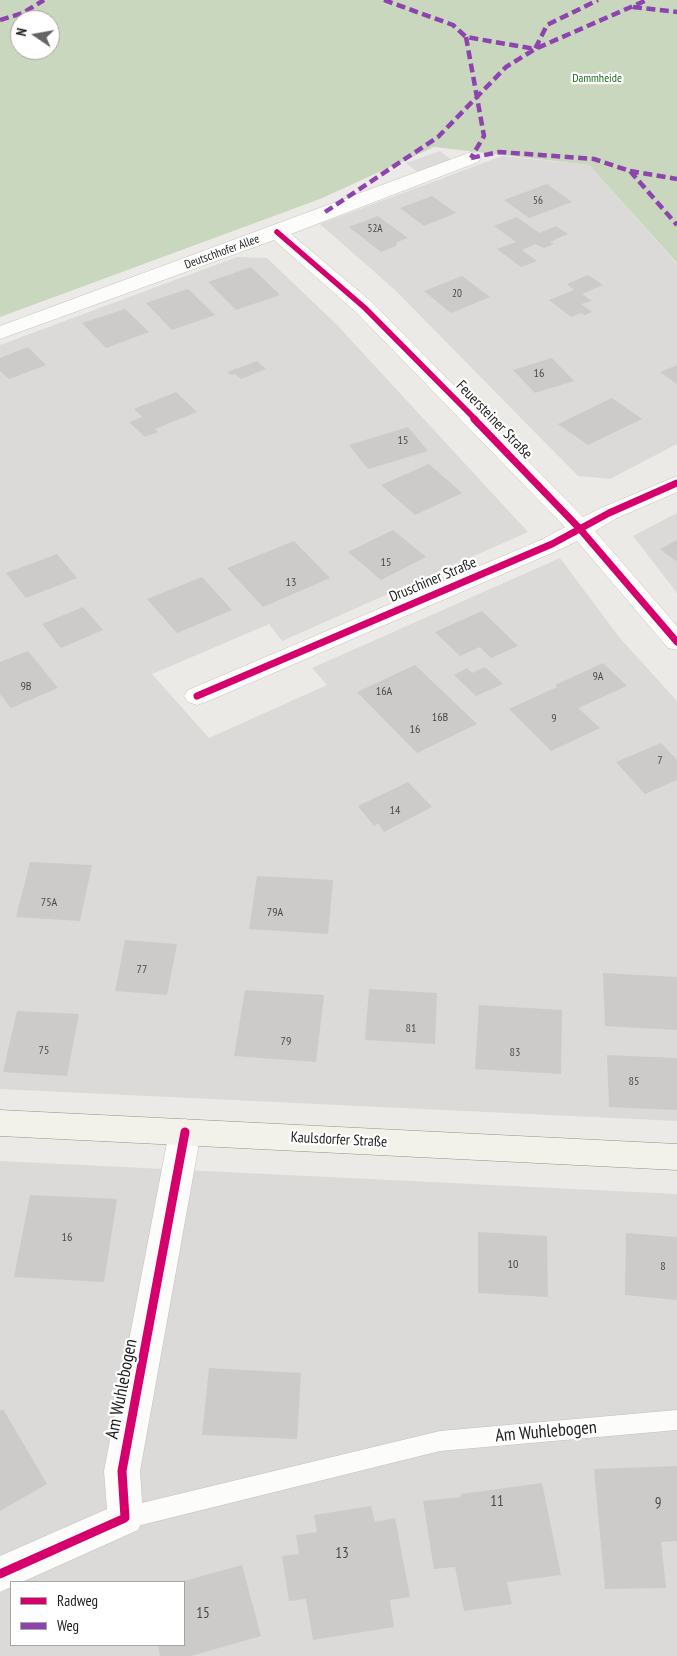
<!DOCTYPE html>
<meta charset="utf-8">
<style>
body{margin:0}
#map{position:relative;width:677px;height:1656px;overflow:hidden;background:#eceae7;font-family:"PT Sans Narrow",sans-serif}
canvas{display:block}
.legend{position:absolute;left:10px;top:1581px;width:175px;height:65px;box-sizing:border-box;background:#fff;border:1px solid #a5a5a5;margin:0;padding:6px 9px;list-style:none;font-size:15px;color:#1e1e1e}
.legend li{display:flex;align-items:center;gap:10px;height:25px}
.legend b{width:25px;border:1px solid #a5a5a5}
.north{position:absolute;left:10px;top:10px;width:50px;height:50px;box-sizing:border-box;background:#fff;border:1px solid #a5a5a5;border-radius:50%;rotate:282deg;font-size:14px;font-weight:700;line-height:20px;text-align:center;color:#1e1e1e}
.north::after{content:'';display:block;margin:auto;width:18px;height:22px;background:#666564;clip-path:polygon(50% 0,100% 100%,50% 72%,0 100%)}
</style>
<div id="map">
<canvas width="677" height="1656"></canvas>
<ul class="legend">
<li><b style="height:6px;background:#d6006c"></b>Radweg</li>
<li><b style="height:6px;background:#8e44ad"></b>Weg</li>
</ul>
<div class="north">N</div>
</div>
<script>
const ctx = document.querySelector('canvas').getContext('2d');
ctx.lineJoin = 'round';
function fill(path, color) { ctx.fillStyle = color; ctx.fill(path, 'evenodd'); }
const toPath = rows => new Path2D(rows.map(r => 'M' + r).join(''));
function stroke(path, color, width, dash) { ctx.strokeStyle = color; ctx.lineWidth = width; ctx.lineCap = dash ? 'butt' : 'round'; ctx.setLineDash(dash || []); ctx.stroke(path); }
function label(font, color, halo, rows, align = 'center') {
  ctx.font = font + ' "PT Sans Narrow",sans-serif'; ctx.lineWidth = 4.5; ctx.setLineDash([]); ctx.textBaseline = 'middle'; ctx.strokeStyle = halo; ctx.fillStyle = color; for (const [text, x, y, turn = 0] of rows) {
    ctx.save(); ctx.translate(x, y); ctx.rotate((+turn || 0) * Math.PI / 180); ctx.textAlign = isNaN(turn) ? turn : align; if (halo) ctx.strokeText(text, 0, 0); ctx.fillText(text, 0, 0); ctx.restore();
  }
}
fill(toPath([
 [502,156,589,165,677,264,677,444,610,479,578,476,395,290,320,224],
 [237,257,267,258,337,325,528,532,282,641,269,624,152,674,209,738,327,685,312,668,560,558,619,637,677,701,677,1121,0,1089,0,345],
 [677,513,677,593,633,536],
 [0,1161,677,1194,677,1656,0,1656],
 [11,1582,184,1582,184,1645,11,1645]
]), '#dbdad8');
fill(toPath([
 [0,0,677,0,677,263,589,165,434,147,320,199,0,317],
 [20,20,50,20,50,50,20,50]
]), '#cad7bf');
fill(toPath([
 [440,151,453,161,419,173,406,163]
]), '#dcdbda');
fill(toPath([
 [547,184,572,202,529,218,504,200],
 [432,196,456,213,424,226,400,208],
 [378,216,408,238,397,242,396,246,381,252,349,227],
 [517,217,539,233,556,226,568,234,550,242,554,244,544,248,535,244,522,250,537,261,521,267,497,249,516,242,494,226],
 [251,267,280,295,236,310,208,282],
 [588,275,603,285,582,294,592,301,581,304,592,312,585,315,581,313,571,317,549,300,574,290,567,284],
 [462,276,490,297,451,313,424,291],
 [188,289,215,315,172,330,146,303],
 [125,309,149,332,106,348,82,323],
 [28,347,46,365,9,379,0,371,0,358],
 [552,358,574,381,535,393,513,370],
 [257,361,266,369,241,379,235,374,231,375,227,372],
 [677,365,677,384,660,372],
 [176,392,197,412,155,429,158,432,145,437,129,422,142,417,134,409],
 [612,398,642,419,588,445,558,424],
 [408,427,428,451,368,469,349,445],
 [429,464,462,493,415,515,381,485],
 [393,530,426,557,381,580,348,552],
 [677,540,677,562,660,549],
 [294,541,330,578,263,607,227,568],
 [57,554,77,578,26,598,6,573],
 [202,577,232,610,177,633,147,599],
 [83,607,103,630,61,648,42,624],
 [482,611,518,646,491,658,480,647,460,656,435,632],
 [28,651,58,688,11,708,0,694,0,662],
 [603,663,627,686,578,708,600,728,551,751,509,709,557,687,555,685],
 [415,665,477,724,417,753,357,692],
 [485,667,503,684,476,696,454,675,467,668,472,673],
 [661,743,677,760,677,780,645,794,616,762],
 [408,782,432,807,384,832,378,823,374,826,358,806],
 [30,862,92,865,80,921,16,917],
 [257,876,333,880,328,934,249,929],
 [125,940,177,944,167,995,115,991],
 [603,973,677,977,677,1030,605,1026],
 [369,989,437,993,435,1044,365,1040],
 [245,990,324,995,316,1062,234,1056],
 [479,1005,562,1010,561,1074,475,1069],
 [17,1011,79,1014,67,1076,3,1072],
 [607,1055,677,1058,677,1110,609,1107],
 [30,1195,117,1199,104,1282,14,1277],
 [478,1232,547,1236,548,1297,478,1293],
 [626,1233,677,1237,677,1300,625,1295],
 [209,1368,301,1373,297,1439,202,1435],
 [3,1409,47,1484,0,1511,0,1411],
 [677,1466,677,1541,661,1542,666,1588,605,1589,594,1469],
 [542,1483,561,1575,507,1582,512,1604,464,1611,455,1567,434,1569,423,1501,461,1497,461,1494],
 [371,1506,375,1522,395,1518,410,1597,390,1600,394,1627,313,1640,306,1599,289,1601,282,1556,299,1554,296,1535,317,1532,314,1515],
 [242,1565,261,1636,191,1656,160,1656,158,1645,184,1645,184,1581]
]), '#cdcbc9');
const service = toPath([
 [677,1410,677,1430,440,1451,125,1529,117,1526,114,1518,117,1510,125,1507,440,1431,677,1410]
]);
const minor = toPath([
 [471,152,478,154,481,158,478,162,291,234,373,303,583,517,601,508,677,476,677,492,617,518,595,531,677,626,677,650,668,648,577,541,561,549,206,702,197,705,188,702,184,696,188,690,543,539,565,527,357,313,274,240,0,339,0,326,471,152],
 [185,1119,196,1123,201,1132,140,1471,143,1518,138,1530,22,1582,11,1582,11,1587,0,1592,0,1556,107,1509,104,1471,169,1132,174,1123,185,1119]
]);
const secondary = toPath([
 [0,1110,677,1144,677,1170,0,1136,0,1110]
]);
stroke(service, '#c2c1bf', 1);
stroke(minor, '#c2c1bf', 1);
stroke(secondary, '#939381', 1);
fill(service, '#fcfcfb');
fill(minor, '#fcfcfb');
fill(secondary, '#f2f2eb');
stroke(toPath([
 [384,0,453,25,466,37,535,49,547,25,598,0],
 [633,7,677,12],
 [0,20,23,13,44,0],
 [466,37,484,136,471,158],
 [471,158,499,152,594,159,630,171,677,225],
 [630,171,677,179],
 [325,212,438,137,506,67,535,49,647,0]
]), '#8e44ad', 4.5, [9, 4.5]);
stroke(toPath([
 [277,232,365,308,476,420]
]), '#d6006c', 5.5);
stroke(toPath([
 [474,419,580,529,677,642],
 [197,696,552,544,609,513,677,483]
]), '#d6006c', 7);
stroke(toPath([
 [0,1574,125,1518,122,1471,185,1132]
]), '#d6006c', 9);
label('11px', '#4a4949', null, [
 ["56",538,201],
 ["52A",375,229],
 ["20",457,294]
]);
label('12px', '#1a6f1c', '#fff', [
 ["Dammheide",597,79]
]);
label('12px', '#1e1e1e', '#fff', [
 ["Deutschhofer Allee",222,252,-20]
]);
label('12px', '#4a4949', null, [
 ["16",539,374],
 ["15",403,441],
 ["15",386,563],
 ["13",291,583],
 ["9A",598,677],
 ["9B",26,687],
 ["16A",384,692],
 ["16B",440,718],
 ["9",554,719],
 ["16",415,730],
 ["7",660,761],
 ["14",395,811],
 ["75A",49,903],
 ["79A",275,913],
 ["77",142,970],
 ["81",411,1029],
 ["79",286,1042],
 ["75",44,1051],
 ["83",515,1053],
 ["85",634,1082],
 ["16",67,1238],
 ["10",513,1265],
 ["8",663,1267]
]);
label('15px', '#1e1e1e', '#fff', [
 ["Feuersteiner Straße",494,420,46],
 ["Druschiner Straße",433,580,-23],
 ["Kaulsdorfer Straße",339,1140,3]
]);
label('15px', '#4a4949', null, [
 ["11",497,1502],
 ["9",658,1504],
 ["13",342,1554],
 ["15",203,1614]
]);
label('18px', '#1e1e1e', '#fff', [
 ["Am Wuhlebogen",122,1389,-79],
 ["Am Wuhlebogen",546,1432,-5]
]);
</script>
